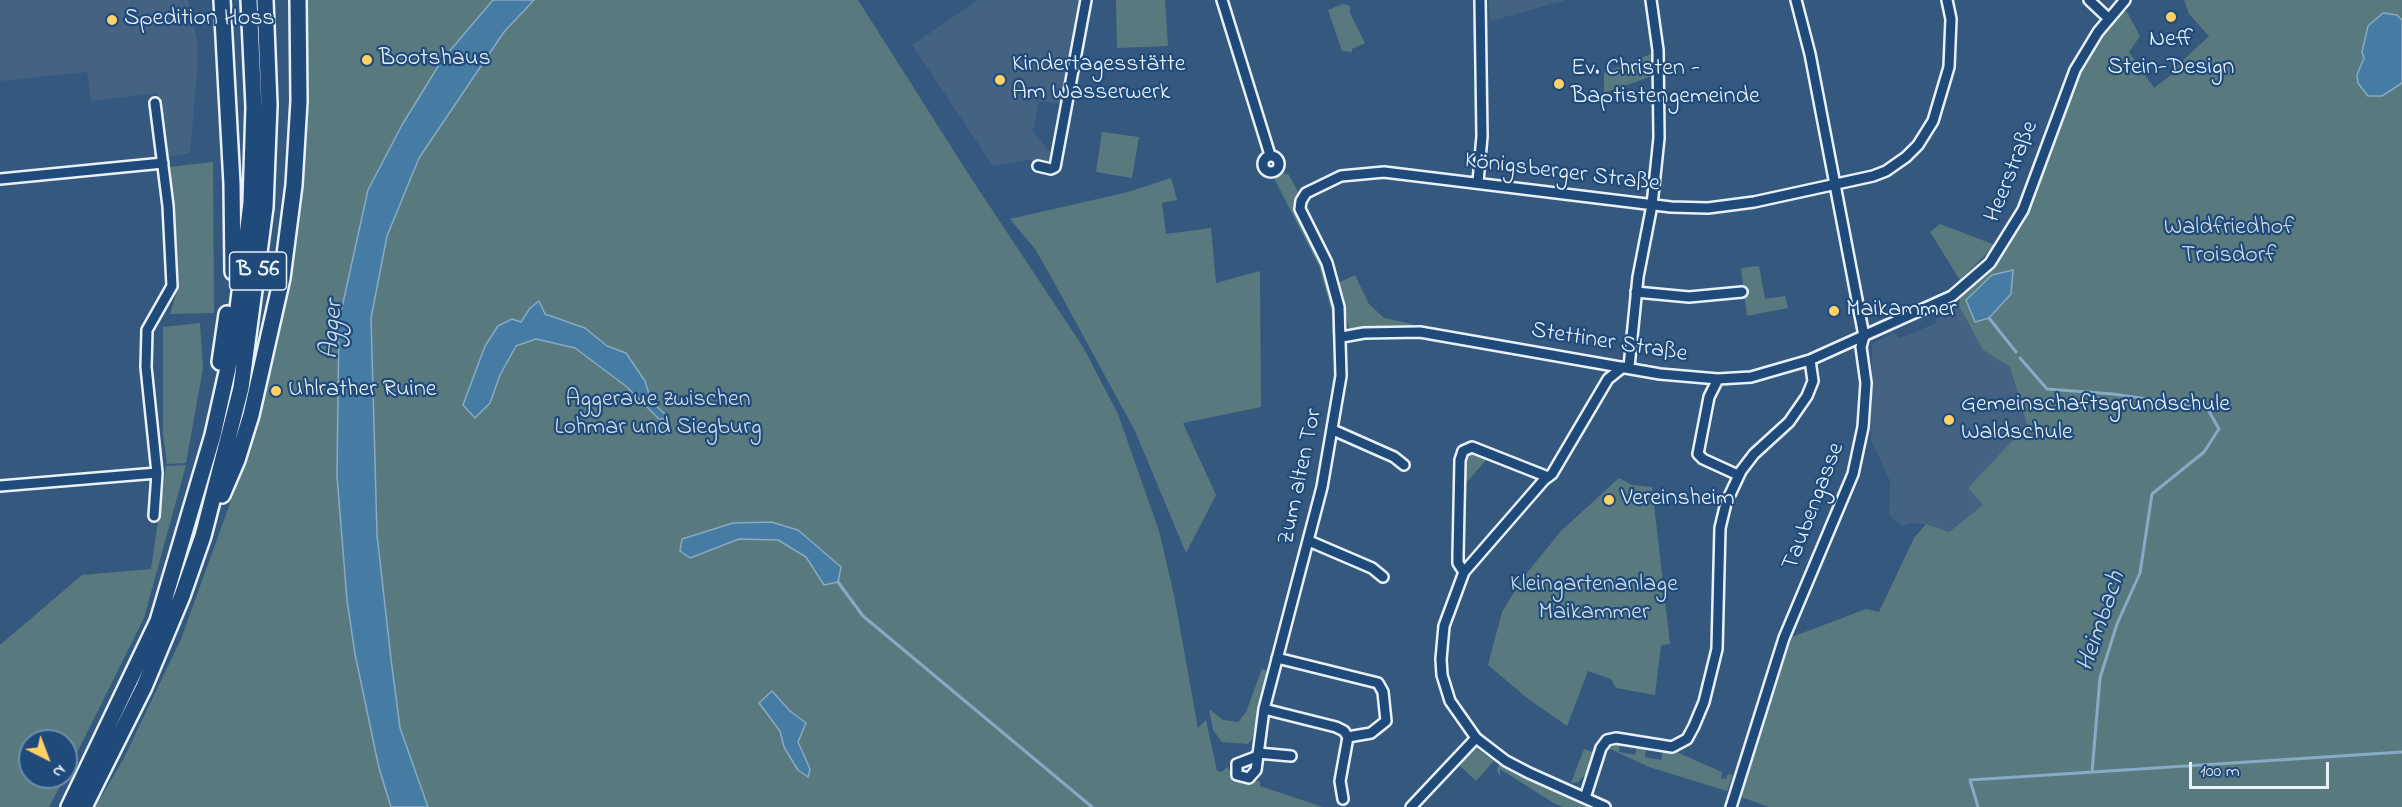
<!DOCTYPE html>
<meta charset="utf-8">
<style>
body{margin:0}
#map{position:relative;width:2402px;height:807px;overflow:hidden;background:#35587e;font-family:"Indie Flower",sans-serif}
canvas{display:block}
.north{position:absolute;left:18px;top:729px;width:60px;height:60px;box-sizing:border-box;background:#1f4a7a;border:2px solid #6f8dac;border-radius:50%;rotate:138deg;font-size:16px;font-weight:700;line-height:24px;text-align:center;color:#e8f1f8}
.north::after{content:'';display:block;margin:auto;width:21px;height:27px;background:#ffd166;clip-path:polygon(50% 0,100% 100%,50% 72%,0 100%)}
.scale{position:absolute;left:2189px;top:762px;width:140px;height:27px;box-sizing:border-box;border:3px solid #e8f1f8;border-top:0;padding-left:8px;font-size:18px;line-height:21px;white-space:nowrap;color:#e8f1f8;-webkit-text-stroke:4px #1f4a7a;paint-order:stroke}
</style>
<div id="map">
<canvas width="2402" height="807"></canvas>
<div class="north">N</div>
<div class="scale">100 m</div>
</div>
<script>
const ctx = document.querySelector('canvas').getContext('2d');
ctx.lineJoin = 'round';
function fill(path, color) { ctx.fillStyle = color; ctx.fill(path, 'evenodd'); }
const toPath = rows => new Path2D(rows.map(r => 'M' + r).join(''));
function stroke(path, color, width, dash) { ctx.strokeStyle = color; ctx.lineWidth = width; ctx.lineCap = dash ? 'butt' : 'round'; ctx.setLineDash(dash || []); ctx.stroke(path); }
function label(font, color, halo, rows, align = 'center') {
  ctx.font = font + ' "Indie Flower",sans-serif'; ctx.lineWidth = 4.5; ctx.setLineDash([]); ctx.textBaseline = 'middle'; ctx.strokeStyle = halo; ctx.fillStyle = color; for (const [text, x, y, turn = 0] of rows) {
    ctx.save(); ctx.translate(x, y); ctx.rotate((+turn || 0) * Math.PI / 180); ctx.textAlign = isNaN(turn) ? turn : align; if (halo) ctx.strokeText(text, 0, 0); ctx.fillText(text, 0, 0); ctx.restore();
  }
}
fill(toPath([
 [0,0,188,0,197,39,198,60,190,153,167,157,157,93,91,101,87,72,0,81],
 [978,0,1081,0,1061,104,1039,101,1033,132,1051,153,1050,164,1027,160,993,166,912,45],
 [1488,0,1566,0,1491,21],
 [1959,306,1983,350,2010,367,2027,425,1968,488,1983,505,1949,532,1926,524,1910,523,1902,526,1889,515,1890,481,1871,440,1872,347,1874,343,1894,333,1900,338,1936,323,1935,320]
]), '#446281');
fill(toPath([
 [299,0,858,0,971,178,1083,347,1118,414,1159,531,1174,595,1198,728,1206,720,1217,771,1222,772,1227,767,1236,780,1260,781,1260,786,1323,807,95,807,123,760,181,639,246,459,241,457,280,311],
 [1116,0,1165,0,1168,46,1117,48],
 [2184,0,2402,0,2402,807,1769,807,1741,797,1792,637,1866,609,1879,612,1914,538,1926,524,1949,532,1983,505,1968,488,2027,425,2010,367,1983,350,1959,306,1961,290,1995,263,2018,230,2073,85,2106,28,2122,11,2127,12,2140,36,2129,52,2154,88,2176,71,2177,66,2209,36,2189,14],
 [1343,4,1350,6,1350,13,1365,43,1352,49,1352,52,1342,51,1328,10],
 [1651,54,1652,76,1604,93,1604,73],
 [1102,132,1139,137,1132,178,1096,172],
 [213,162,214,313,170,314,178,288,170,167],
 [1280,172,1289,175,1298,192,1296,210,1324,269,1338,333,1332,334,1332,313,1319,266,1273,176],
 [1171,178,1177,200,1162,203,1166,234,1211,228,1216,283,1260,271,1261,407,1183,423,1216,495,1186,553,1135,431,1049,273,1035,249,1010,219,1128,192],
 [1940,224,1995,245,1960,280,1930,232],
 [1759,266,1765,299,1785,296,1788,308,1747,316,1741,268],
 [1355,275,1369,304,1384,318,1412,324,1412,327,1349,328,1338,283],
 [200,323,203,368,186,463,167,464,163,433,163,327],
 [1470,453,1487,459,1465,484,1465,460],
 [186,465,144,618,66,775,66,741,30,741,30,777,65,777,49,807,0,807,0,645,82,575,151,569,166,466],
 [1619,478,1632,485,1652,487,1670,644,1661,645,1655,695,1616,688,1611,679,1588,671,1567,726,1527,698,1488,665,1502,612,1522,579,1561,531],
 [1262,669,1267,671,1252,739,1248,744,1222,742,1213,730,1209,709,1223,720,1238,722,1246,712],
 [1620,743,1619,752,1635,755,1637,746,1646,748,1645,757,1661,760,1663,751,1674,751,1722,772,1721,778,1726,779,1728,774,1733,775,1727,791,1649,767,1608,748],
 [1476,748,1494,761,1476,781,1458,764],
 [1584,749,1595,753,1589,771,1578,782,1571,783],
 [1499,764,1511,772,1591,807,1564,807,1555,804,1500,769,1500,776,1497,771]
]), '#587a7f');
const water = toPath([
 [493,0,534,0,504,32,419,158,387,236,371,318,377,535,391,659,400,728,428,807,391,807,379,768,355,654,347,600,337,476,339,321,368,190,402,125,442,60,493,0],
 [2383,13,2397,15,2402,20,2402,83,2382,96,2368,96,2358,83,2357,75,2364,58,2362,52,2368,26,2383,13],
 [2013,270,2011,294,1989,318,1975,322,1966,300,1992,275,2013,270],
 [539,301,545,314,585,328,607,346,626,353,645,381,651,401,666,415,664,419,659,419,627,387,575,348,536,339,516,346,500,375,490,403,475,418,463,405,485,346,498,326,512,319,521,322,530,308,539,301],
 [771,522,798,530,841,567,838,582,824,585,806,557,778,540,739,539,690,558,680,551,682,539,733,523,771,522],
 [772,691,790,711,806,723,798,742,810,769,808,777,798,770,784,747,780,731,759,703,772,691]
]);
fill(water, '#467ba3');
stroke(water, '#87aac5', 1.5);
stroke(toPath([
 [1989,318,2016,352],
 [2020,358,2047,389,2113,394,2207,408,2219,429,2204,452,2152,494,2140,573,2117,624,2100,678,2092,772],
 [838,582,863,616,1092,807],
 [1978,807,1970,780,2402,752]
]), '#87aac5', 3);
const minor = toPath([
 [1222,0,1270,155],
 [2089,0,2108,18],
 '1263 164a8 8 0 1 1 16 0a8 8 0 1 1-16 0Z',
 [1038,166,1051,169,1055,167,1086,0],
 [0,179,163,163],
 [1478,182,1482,136,1480,0],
 [1636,292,1689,297,1742,292],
 [1342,337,1364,333,1420,332,1660,374,1718,379,1751,377,1810,360,1952,296,1990,263,2023,210,2075,70,2098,32,2125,0],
 [1629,367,1638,277,1652,205,1659,138,1658,50,1651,0],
 [1718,379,1709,397,1698,454,1703,459,1738,475],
 [1333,430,1394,457,1404,465],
 [0,486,157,473],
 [154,516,157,473,146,367,147,330,172,286,168,206,155,103],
 [1309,541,1372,568,1383,577],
 [1464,572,1458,563,1458,555,1460,460,1463,451,1472,447,1477,449,1548,477],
 [1277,658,1378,683,1383,692,1386,721,1371,733,1348,737],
 [1264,709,1336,727,1344,731,1348,737],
 [1258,753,1291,756],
 [1258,756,1237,764,1237,775,1249,778,1256,770,1264,709,1322,487,1341,376,1339,307,1327,263,1300,209,1301,201,1306,193,1341,176,1384,172,1671,207,1708,208,1754,202,1873,176,1886,171,1906,157,1918,145,1933,121,1949,67,1951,19,1947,0],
 [1585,798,1601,748,1607,740,1616,738,1672,747,1687,739,1694,726,1704,702,1717,649,1720,528,1726,503,1741,471,1754,454,1789,422,1807,396,1813,381,1810,360],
 [1343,799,1340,781,1348,737],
 [1411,807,1476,738],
 [1605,807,1529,773,1506,761,1476,738,1450,701,1442,675,1441,659,1444,626,1464,572,1544,480,1552,474,1608,379,1623,367],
 [1731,807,1784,638,1853,474,1863,427,1866,383,1861,347,1864,336,1810,54,1796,0]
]);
const trunk = toPath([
 [222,0,232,184,233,272],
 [220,362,227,314],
 [222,495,237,460,251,415,282,278,294,185,299,101,298,0],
 [69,807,158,621,213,435,234,341,251,203,254,107,249,0],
 [84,807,144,687,182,596,203,536,241,388,265,207,269,105,265,0]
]);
stroke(minor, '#e8f1f8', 14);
stroke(trunk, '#e8f1f8', 20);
stroke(minor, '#1f4a7a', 9);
stroke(trunk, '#1f4a7a', 15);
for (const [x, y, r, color] of [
 [2171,17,6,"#ffd166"],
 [112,20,6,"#ffd166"],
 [367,60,6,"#ffd166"],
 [1000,80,6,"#ffd166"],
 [1559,84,6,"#ffd166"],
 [1834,311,6,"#ffd166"],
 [276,391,6,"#ffd166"],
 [1949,420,6,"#ffd166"],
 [1609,500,6,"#ffd166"]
]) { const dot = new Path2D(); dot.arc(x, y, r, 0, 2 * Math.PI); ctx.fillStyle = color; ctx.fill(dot); stroke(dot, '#1f4a7a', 2); }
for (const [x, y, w] of [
 [258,271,57]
]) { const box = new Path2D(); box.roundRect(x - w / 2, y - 19, w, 38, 4.5); ctx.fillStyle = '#1f4a7a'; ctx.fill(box); stroke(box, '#e8f1f8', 1.5); }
label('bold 22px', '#e8f1f8', null, [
 ["B 56",258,271]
]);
label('24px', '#e8f1f8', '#1f4a7a', [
 ["Spedition Hoss",124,20],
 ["Neff",2171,41,"center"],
 ["Stein-Design",2171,69,"center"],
 ["Bootshaus",379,60],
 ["Kindertagesstätte",1012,66],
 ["Am Wasserwerk",1012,94],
 ["Ev. Christen -",1571,70],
 ["Baptistengemeinde",1571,98],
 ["Maikammer",1846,311],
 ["Uhlrather Ruine",288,391],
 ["Gemeinschaftsgrundschule",1961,406],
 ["Waldschule",1961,434],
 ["Vereinsheim",1621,500]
], 'left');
label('24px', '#e8f1f8', '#1f4a7a', [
 ["Heerstraße",2013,172,-68],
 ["Königsberger Straße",1562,174,7],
 ["Stettiner Straße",1609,344,9],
 ["Zum alten Tor",1302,477,-78],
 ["Taubengasse",1815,507,-69]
]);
label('24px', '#d2dfe6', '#1f4a7a', [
 ["Waldfriedhof",2229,229],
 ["Troisdorf",2229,257],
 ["Aggeraue zwischen",658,401],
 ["Lohmar und Siegburg",658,429],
 ["Kleingartenanlage",1594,586],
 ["Maikammer",1594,614]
]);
label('italic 26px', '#d0dfeb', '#1f4a7a', [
 ["Agger",334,330,-85],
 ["Heimbach",2103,622,-71]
]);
</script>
